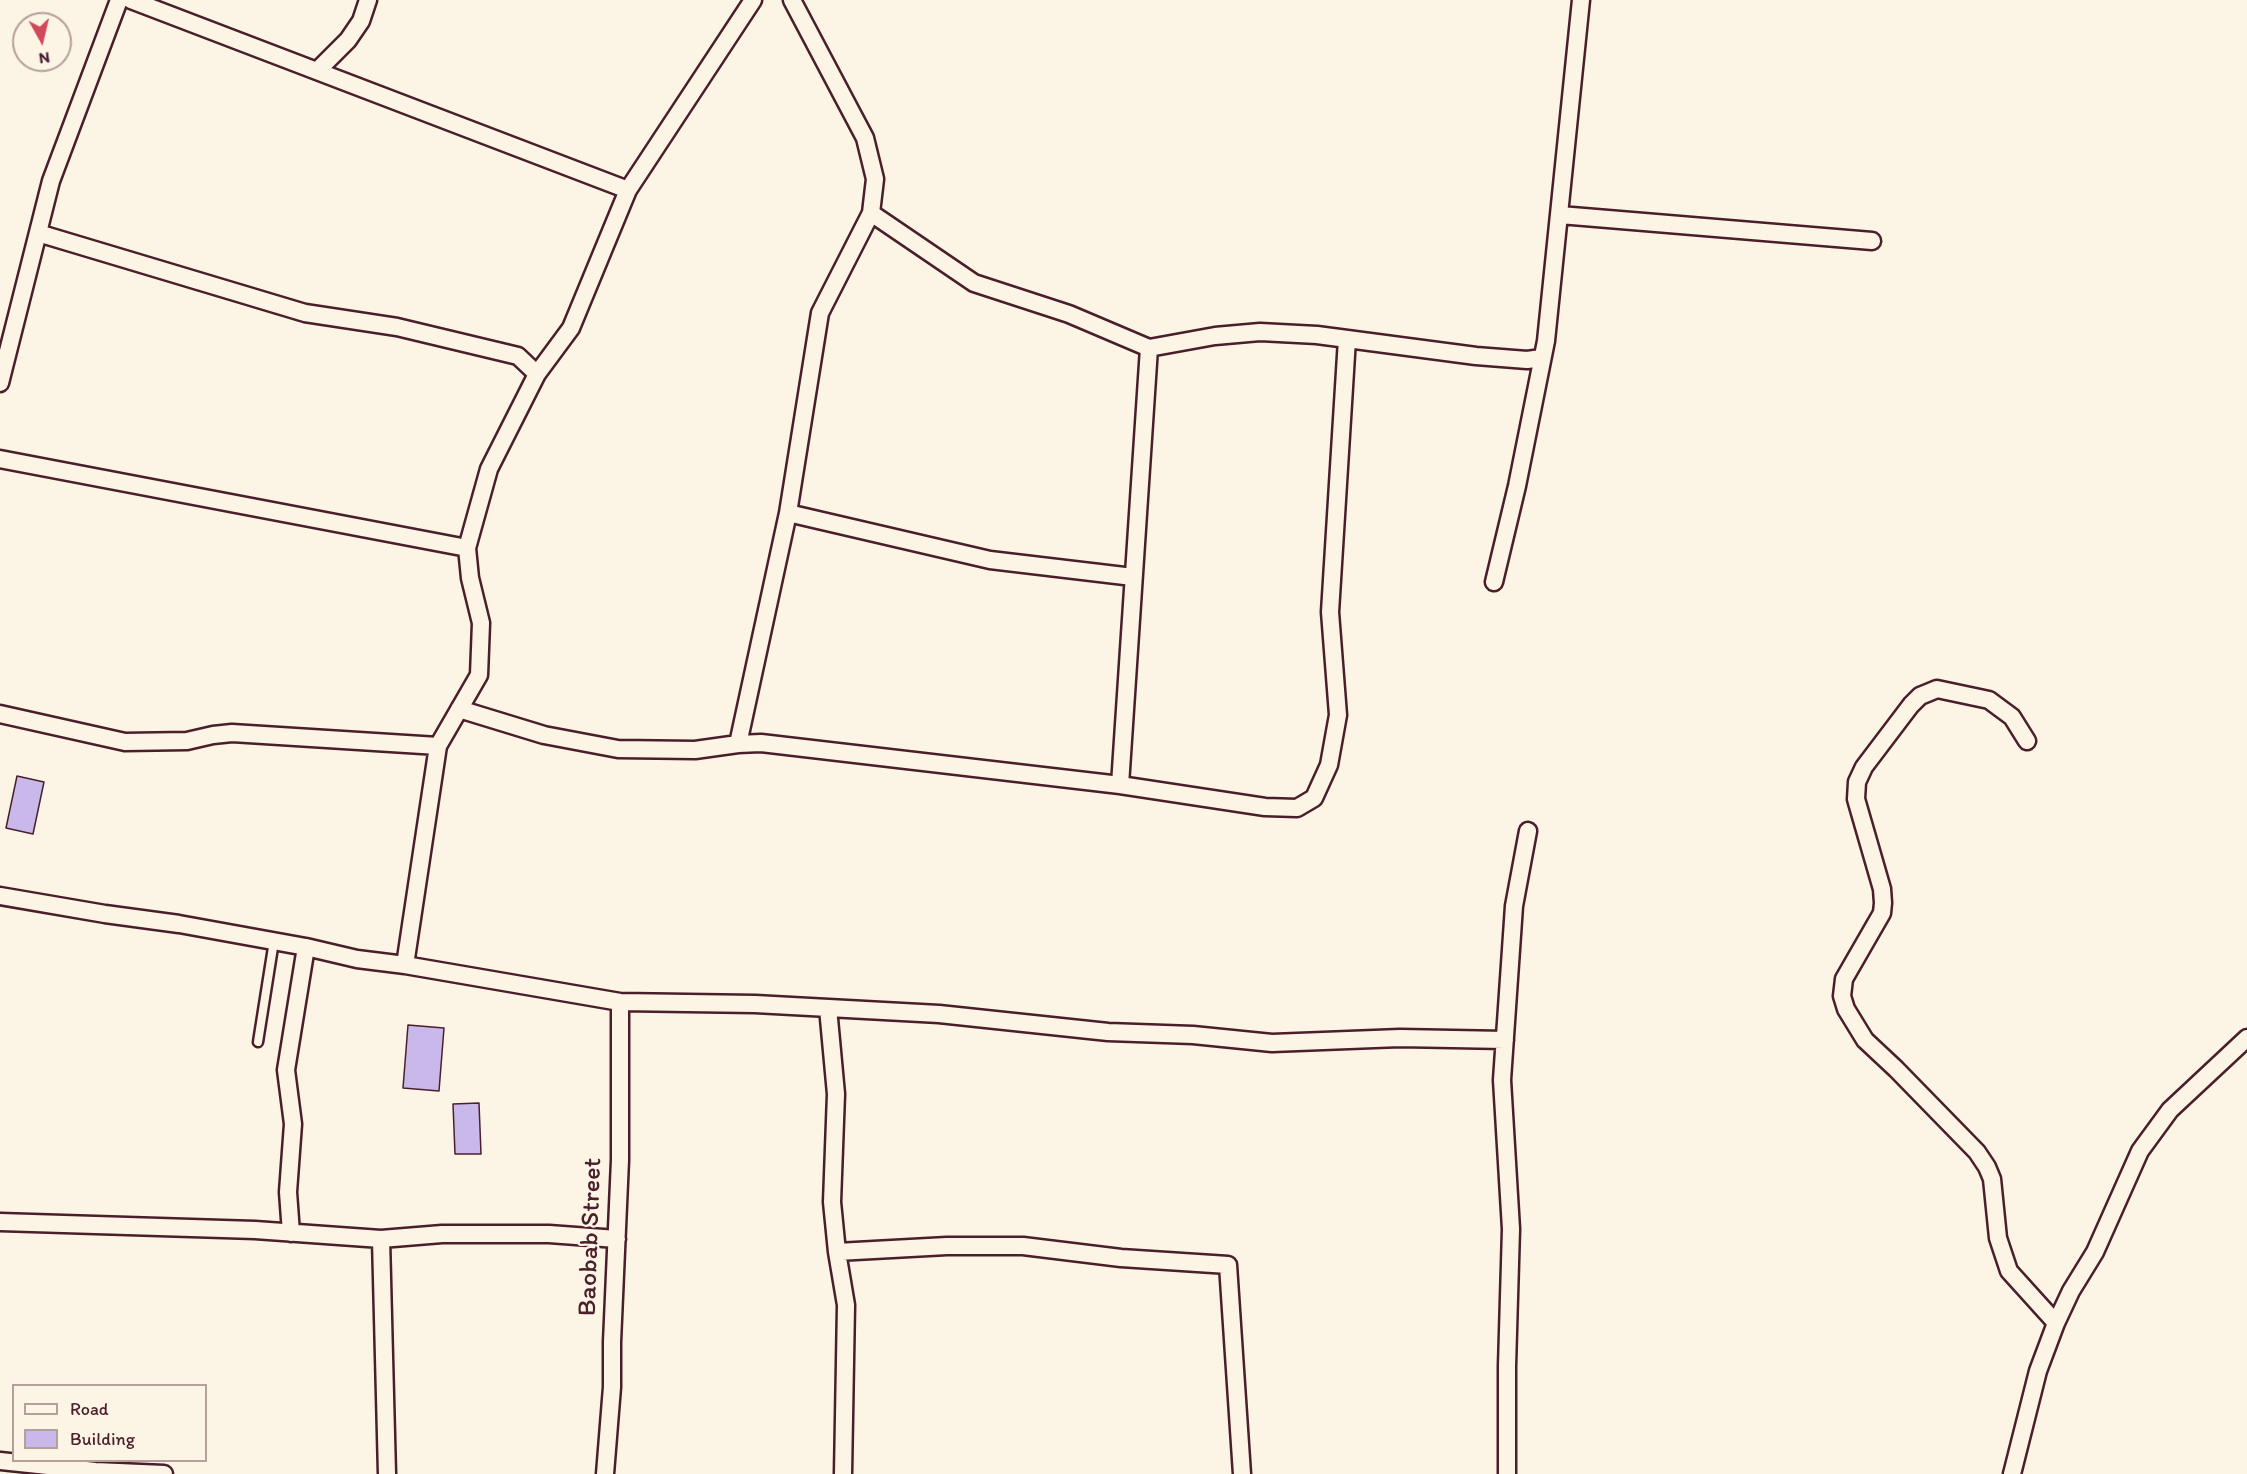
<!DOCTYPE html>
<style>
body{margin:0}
#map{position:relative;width:2247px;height:1474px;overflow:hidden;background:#fcf5e5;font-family:Itim,sans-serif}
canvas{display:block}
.legend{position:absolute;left:12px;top:1384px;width:195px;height:78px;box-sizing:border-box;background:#fcf5e5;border:2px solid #b59f9b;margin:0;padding:8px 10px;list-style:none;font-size:18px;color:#4a1f2b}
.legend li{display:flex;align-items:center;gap:12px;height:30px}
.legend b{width:30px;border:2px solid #b59f9b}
.north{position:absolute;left:12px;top:12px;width:60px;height:60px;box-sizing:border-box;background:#fcf5e5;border:2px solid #b59f9b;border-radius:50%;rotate:172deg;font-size:16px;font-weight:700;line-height:24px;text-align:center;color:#4a1f2b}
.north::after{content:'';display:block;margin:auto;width:21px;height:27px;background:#d1495b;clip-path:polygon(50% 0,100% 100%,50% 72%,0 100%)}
</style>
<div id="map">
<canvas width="2247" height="1474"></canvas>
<ul class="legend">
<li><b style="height:8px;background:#fcf5e5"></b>Road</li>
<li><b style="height:16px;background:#c8b9ea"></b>Building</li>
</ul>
<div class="north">N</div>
</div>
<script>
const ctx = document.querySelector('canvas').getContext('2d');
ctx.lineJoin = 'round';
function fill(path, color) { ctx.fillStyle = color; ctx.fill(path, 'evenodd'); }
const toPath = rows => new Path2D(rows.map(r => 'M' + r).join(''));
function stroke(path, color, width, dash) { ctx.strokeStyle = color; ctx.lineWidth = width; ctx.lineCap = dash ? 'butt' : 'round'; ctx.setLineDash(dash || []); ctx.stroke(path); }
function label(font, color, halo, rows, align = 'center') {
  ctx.font = font + ' Itim,sans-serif'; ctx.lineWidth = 4.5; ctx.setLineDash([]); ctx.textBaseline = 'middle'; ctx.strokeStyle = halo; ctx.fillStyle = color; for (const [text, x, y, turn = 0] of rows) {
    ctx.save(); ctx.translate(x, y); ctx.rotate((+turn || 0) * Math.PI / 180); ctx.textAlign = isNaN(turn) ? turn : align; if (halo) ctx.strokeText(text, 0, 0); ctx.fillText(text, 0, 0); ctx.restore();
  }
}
const building = toPath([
 [17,776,44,782,33,834,6,828,17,776],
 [408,1025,444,1028,439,1091,403,1088,408,1025],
 [479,1103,481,1154,455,1154,453,1104,479,1103]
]);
fill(building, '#c8b9ea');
stroke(building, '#4a1f2b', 1.5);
const lane = toPath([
 [258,1042,274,941]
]);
const street = toPath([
 [131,0,628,190,571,328,537,374,489,469,467,548,470,578,481,623,479,675,438,746,405,965],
 [317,71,348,40,361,21,368,0],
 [628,190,753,0],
 [871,213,974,283,1069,314,1149,348,1120,785],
 [1560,215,1872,241],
 [38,233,305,313,397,327,518,356,537,374],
 [1149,348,1215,336,1260,332,1317,335,1476,356,1527,360,1542,358],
 [0,383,51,181,119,0],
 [0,459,467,548],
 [788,513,990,560,1133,577],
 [1494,582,1517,486,1546,341,1581,0],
 [459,709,544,735,618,749,695,750,738,744,761,743,1120,785,1265,807,1297,808,1314,798,1329,765,1338,715,1330,612,1347,339],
 [0,714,125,742,187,741,213,735,232,733,438,746],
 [2027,741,2012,717,1989,700,1937,689,1920,696,1911,705,1864,767,1857,782,1856,799,1882,889,1883,903,1882,913,1844,979,1842,996,1846,1009,1865,1040,1896,1069,1977,1152,1987,1167,1992,1179,1998,1238,2009,1271,2056,1323],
 [738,744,788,513,820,313,871,213,875,179,865,138,792,0],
 [0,896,105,914,179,924,306,947,357,959,405,965,620,1002,755,1004,939,1014,1108,1032,1193,1035,1272,1043,1400,1038,1505,1040],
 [828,1008,836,1094,832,1202,837,1252,846,1305,843,1474],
 [0,1222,255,1230,381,1239,442,1234,549,1234,617,1239],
 [291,1233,288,1192,293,1124,286,1070,306,947],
 [381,1239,387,1474],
 [837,1252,947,1246,1023,1246,1121,1258,1228,1265,1242,1474],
 [0,1461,95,1471,164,1474],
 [605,1474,612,1387,612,1342,620,1160,620,1002],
 [1507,1474,1507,1366,1511,1229,1502,1080,1514,906,1528,831],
 [2012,1474,2038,1371,2056,1323,2071,1291,2095,1252,2140,1151,2170,1110,2247,1038]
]);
stroke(lane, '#4a1f2b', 13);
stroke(street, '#4a1f2b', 21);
stroke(lane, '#fcf5e5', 8);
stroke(street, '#fcf5e5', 16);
label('26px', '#4a1f2b', '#fcf5e5', [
 ["Baobab Street",591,1237,-88]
]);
</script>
